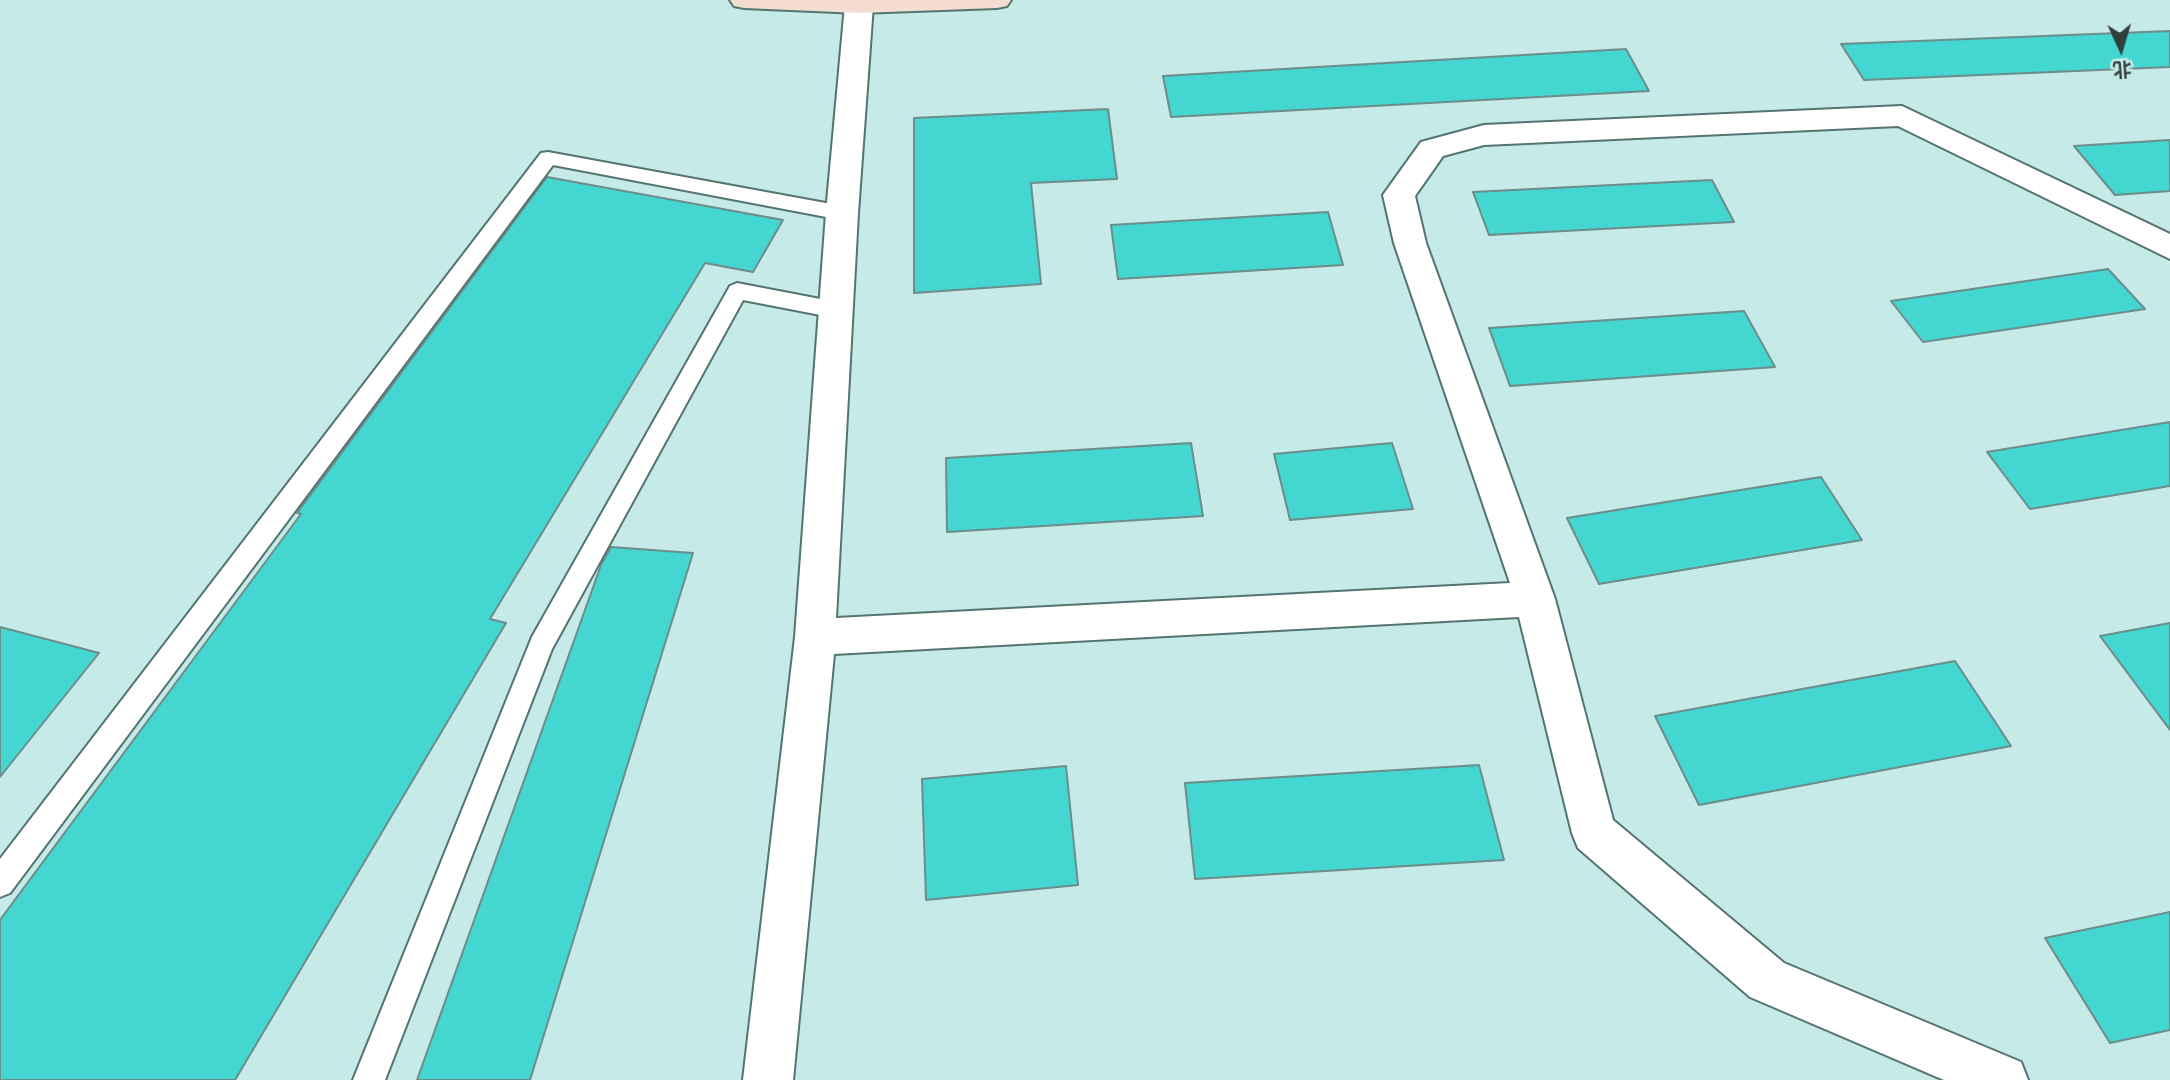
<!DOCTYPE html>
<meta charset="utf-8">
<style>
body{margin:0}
#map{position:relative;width:2170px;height:1080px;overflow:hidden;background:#c6eae7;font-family:"Open Sans","Noto Sans SC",sans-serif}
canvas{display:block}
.north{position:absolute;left:2086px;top:14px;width:70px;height:70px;-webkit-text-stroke:5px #c6eae7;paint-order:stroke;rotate:176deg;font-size:19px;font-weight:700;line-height:28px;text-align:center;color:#303f3e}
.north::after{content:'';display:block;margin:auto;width:24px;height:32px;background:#303f3e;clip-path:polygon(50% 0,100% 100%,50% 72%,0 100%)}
</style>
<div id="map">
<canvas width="2170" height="1080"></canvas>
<div class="north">北</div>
</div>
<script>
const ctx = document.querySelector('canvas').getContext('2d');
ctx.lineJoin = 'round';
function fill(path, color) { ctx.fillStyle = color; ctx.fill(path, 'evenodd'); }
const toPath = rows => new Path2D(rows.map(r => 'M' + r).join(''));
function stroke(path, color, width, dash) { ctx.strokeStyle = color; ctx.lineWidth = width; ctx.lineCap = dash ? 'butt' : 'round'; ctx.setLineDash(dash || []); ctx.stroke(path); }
const building = toPath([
 [2170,31,2170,67,1864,80,1841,44,2170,31],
 [1626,49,1649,91,1171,117,1163,76,1626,49],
 [1108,109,1117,179,1031,183,1041,284,914,293,914,118,1108,109],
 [2170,140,2170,191,2115,195,2074,146,2170,140],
 [547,177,783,220,753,272,705,263,490,619,506,623,235,1080,0,1080,0,920,301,514,297,513,547,177],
 [1712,180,1734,222,1489,235,1473,192,1712,180],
 [1328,212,1343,265,1118,279,1111,225,1328,212],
 [2108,269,2145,309,1923,342,1891,301,2108,269],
 [1744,311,1775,367,1510,386,1489,328,1744,311],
 [2170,422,2170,486,2030,509,1987,452,2170,422],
 [1191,443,1203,516,947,532,946,458,1191,443],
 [1392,443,1413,509,1290,520,1274,454,1392,443],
 [1821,477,1862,540,1599,584,1567,518,1821,477],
 [611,547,693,553,530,1080,417,1080,601,565,611,547],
 [2170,623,2170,730,2100,636,2170,623],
 [0,627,99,653,0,777,0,627],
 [1955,661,2011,746,1699,805,1655,716,1955,661],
 [1479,765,1504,860,1195,879,1185,783,1479,765],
 [1066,766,1078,885,926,900,922,779,1066,766],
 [2170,912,2170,1030,2110,1043,2045,938,2170,912]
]);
fill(building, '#44d6d0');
stroke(building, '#6c8d8b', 2);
const lane = toPath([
 [548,152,842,206,849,208,852,213,849,218,842,220,553,165,10,893,0,897,0,859,541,153,548,152],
 [737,283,836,302,844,304,847,310,844,316,836,318,743,300,552,649,385,1080,353,1080,532,637,730,286,737,283]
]);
const street = toPath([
 [849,0,869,0,873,5,858,213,836,618,1510,583,1394,243,1383,195,1421,142,1484,125,1902,106,2170,234,2170,259,1898,126,1484,145,1443,156,1415,196,1426,243,1555,599,1613,820,1784,963,2021,1062,2028,1080,1944,1080,1750,997,1578,848,1572,833,1519,617,834,654,793,1080,743,1080,795,637,826,213,845,5,849,0]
]);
const secondary = toPath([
 [730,0,1011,0,1007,6,997,8,859,13,744,8,734,6,730,0]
]);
stroke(lane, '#547472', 4);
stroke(street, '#547472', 4);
stroke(secondary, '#547472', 4);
fill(lane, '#fff');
fill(street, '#fff');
fill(secondary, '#f3ddd0');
</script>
